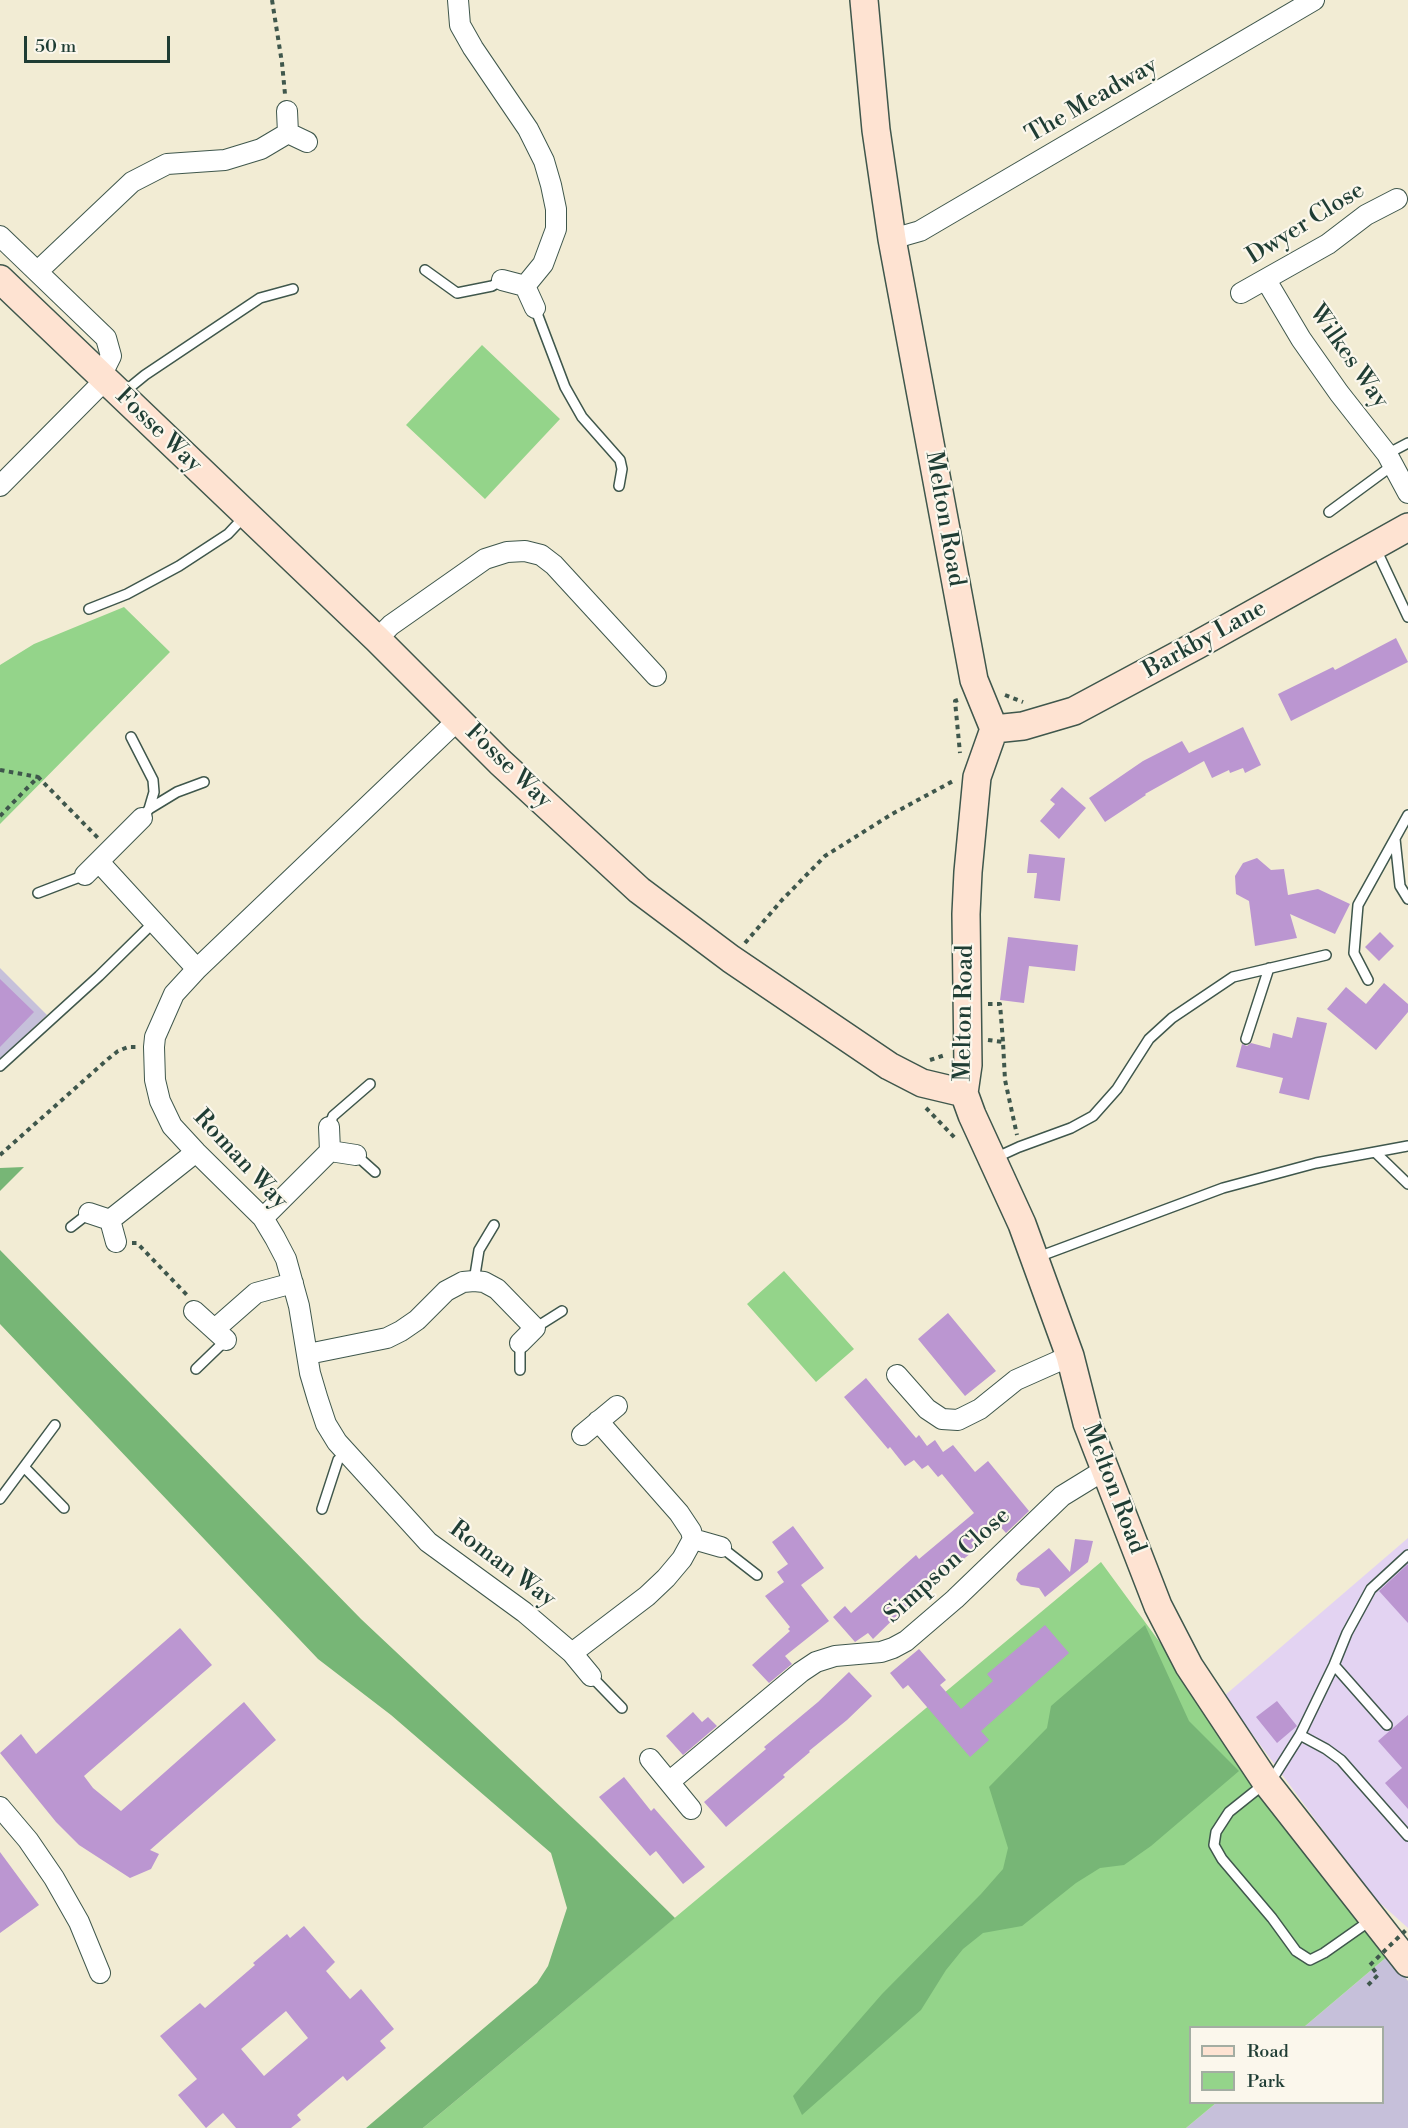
<!DOCTYPE html>
<style>
body{margin:0}
#map{position:relative;width:1408px;height:2128px;overflow:hidden;background:#f2ecd4;font-family:"Libre Bodoni",serif}
canvas{display:block}
.legend{position:absolute;left:1189px;top:2026px;width:195px;height:78px;box-sizing:border-box;background:#fbf7ec;border:2px solid #a3ada2;margin:0;padding:8px 10px;list-style:none;font-size:18px;color:#1f3d34}
.legend li{display:flex;align-items:center;gap:12px;height:30px}
.legend b{width:30px;border:2px solid #a3ada2}
.scale{position:absolute;left:24px;top:36px;width:146px;height:27px;box-sizing:border-box;border:3px solid #1f3d34;border-top:0;padding-left:8px;font-size:18px;line-height:21px;white-space:nowrap;color:#1f3d34;-webkit-text-stroke:4px #fbf7ec;paint-order:stroke}
</style>
<div id="map">
<canvas width="1408" height="2128"></canvas>
<ul class="legend">
<li><b style="height:8px;background:#fee3d2"></b>Road</li>
<li><b style="height:16px;background:#94d48a"></b>Park</li>
</ul>
<div class="scale">50 m</div>
</div>
<script>
const ctx = document.querySelector('canvas').getContext('2d');
ctx.lineJoin = 'round';
function fill(path, color) { ctx.fillStyle = color; ctx.fill(path, 'evenodd'); }
const toPath = rows => new Path2D(rows.map(r => 'M' + r).join(''));
function stroke(path, color, width, dash) { ctx.strokeStyle = color; ctx.lineWidth = width; ctx.lineCap = dash ? 'butt' : 'round'; ctx.setLineDash(dash || []); ctx.stroke(path); }
function label(font, color, halo, rows, align = 'center') {
  ctx.font = font + ' "Libre Bodoni",serif'; ctx.lineWidth = 4.5; ctx.setLineDash([]); ctx.textBaseline = 'middle'; ctx.strokeStyle = halo; ctx.fillStyle = color; for (const [text, x, y, turn = 0] of rows) {
    ctx.save(); ctx.translate(x, y); ctx.rotate((+turn || 0) * Math.PI / 180); ctx.textAlign = isNaN(turn) ? turn : align; if (halo) ctx.strokeText(text, 0, 0); ctx.fillText(text, 0, 0); ctx.restore();
  }
}
fill(toPath([
 [1408,1538,1408,1928,1371,1895,1224,1696]
]), '#e3d3f2');
fill(toPath([
 [0,968,47,1015,0,1059],
 [1389,1955,1408,1981,1408,2128,1186,2128,1216,2103,1382,2102,1382,2028,1304,2027]
]), '#c6c0da');
fill(toPath([
 [482,345,560,419,485,499,406,425],
 [124,607,170,652,0,824,0,665,34,644],
 [784,1271,854,1349,816,1382,747,1304],
 [1101,1562,1389,1955,1304,2027,1190,2028,1190,2102,1216,2103,1186,2128,423,2128]
]), '#94d48a');
fill(toPath([
 [24,1167,0,1191,0,1168],
 [0,1250,361,1619,594,1838,675,1918,423,2128,366,2128,537,1983,548,1966,567,1908,551,1853,391,1715,318,1659,0,1324],
 [1145,1625,1189,1721,1239,1771,1151,1846,1124,1865,1100,1868,1076,1883,1022,1926,983,1933,963,1949,946,1970,921,2010,802,2115,793,2096,882,1994,981,1894,1003,1869,1008,1848,989,1787,1047,1728,1051,1706]
]), '#77b676');
fill(toPath([
 [1396,638,1408,662,1291,721,1278,694,1333,667,1335,670],
 [1243,727,1261,765,1245,773,1243,768,1230,773,1229,770,1212,778,1204,761,1145,794,1146,795,1105,822,1089,798,1143,761,1182,741,1189,753],
 [1062,787,1086,808,1059,839,1040,821,1055,804,1050,800],
 [1029,854,1065,858,1060,901,1034,898,1037,873,1027,873],
 [1257,858,1271,870,1284,869,1288,895,1318,889,1350,904,1335,934,1290,914,1297,938,1255,946,1249,901,1236,894,1235,876,1243,863],
 [1380,932,1394,946,1379,961,1365,947],
 [1008,937,1078,945,1075,971,1029,966,1024,1003,1000,1000],
 [0,979,34,1012,0,1047],
 [1384,983,1408,1004,1408,1012,1376,1050,1327,1009,1346,987,1366,1004],
 [1297,1017,1327,1023,1309,1100,1279,1093,1283,1078,1236,1067,1242,1044,1247,1046,1251,1043,1270,1048,1273,1033,1292,1038],
 [948,1313,996,1371,965,1396,918,1339],
 [866,1378,916,1438,919,1435,927,1446,935,1440,943,1452,953,1445,975,1472,988,1461,1029,1511,1006,1533,996,1522,971,1543,976,1549,914,1599,873,1639,868,1633,855,1642,833,1617,845,1606,851,1613,916,1555,919,1559,974,1513,942,1474,938,1477,928,1465,922,1469,914,1460,905,1466,890,1447,888,1449,844,1397],
 [793,1526,824,1568,801,1585,829,1621,785,1656,792,1664,769,1683,752,1665,790,1631,788,1629,790,1627,765,1596,784,1582,777,1572,788,1564,772,1542],
 [1075,1539,1093,1541,1088,1562,1045,1597,1039,1588,1021,1585,1016,1580,1018,1573,1049,1548,1070,1572],
 [1408,1564,1408,1623,1379,1591],
 [1045,1625,1069,1653,981,1731,989,1740,970,1757,908,1685,903,1689,890,1673,919,1649,946,1680,940,1685,961,1709,993,1681,987,1674],
 [180,1628,212,1665,84,1776,93,1788,121,1811,244,1702,276,1740,150,1850,159,1854,151,1869,130,1878,79,1845,56,1822,0,1753,21,1734,36,1754],
 [849,1672,872,1696,847,1720,809,1751,810,1752,783,1775,785,1777,726,1827,704,1802,766,1749,764,1747,818,1702],
 [1277,1701,1297,1726,1277,1743,1256,1717],
 [693,1712,702,1722,708,1717,717,1726,683,1755,666,1736],
 [1408,1715,1408,1809,1385,1783,1402,1768,1378,1741],
 [624,1777,651,1811,654,1808,705,1867,683,1884,656,1851,650,1856,599,1797],
 [0,1852,39,1905,0,1933],
 [304,1926,335,1962,326,1971,350,1999,361,1989,394,2029,380,2041,386,2048,347,2081,343,2076,297,2115,301,2120,291,2128,236,2128,223,2113,206,2128,178,2095,197,2079,160,2036,200,2003,205,2008,255,1965,253,1963,287,1934,290,1938],
 [286,2011,308,2038,264,2076,241,2049]
]), '#bb96d1');
const lane = toPath([
 [425,270,457,293,492,286,502,280],
 [535,308,565,387,582,417,620,460,622,469,619,486],
 [123,393,145,375,260,298,293,289],
 [1387,454,1408,443],
 [1329,512,1393,465],
 [1376,549,1408,617],
 [89,609,127,594,179,566,228,534,244,517],
 [131,737,153,780,154,792,149,809,142,818],
 [149,809,177,792,204,782],
 [1395,839,1400,886,1408,899],
 [38,893,85,875],
 [1368,980,1354,953,1358,905,1408,815],
 [1246,1039,1269,968],
 [0,1066,99,976,153,923],
 [329,1127,333,1116,370,1084],
 [1376,1153,1408,1184],
 [356,1155,375,1172],
 [995,1158,1019,1147,1071,1128,1093,1116,1117,1089,1149,1039,1172,1018,1233,977,1326,955],
 [71,1227,89,1213],
 [1038,1257,1223,1188,1316,1163,1408,1146],
 [474,1281,479,1250,494,1225],
 [535,1328,562,1311],
 [520,1343,520,1370],
 [196,1369,226,1340],
 [25,1468,64,1508],
 [0,1499,55,1425],
 [322,1509,338,1460,346,1452],
 [721,1547,757,1575],
 [1334,1665,1387,1725],
 [591,1676,622,1708],
 [1300,1735,1326,1749,1341,1760,1408,1836],
 [1271,1781,1300,1735,1334,1665,1347,1633,1371,1589,1408,1555],
 [1264,1784,1229,1812,1216,1832,1214,1845,1222,1859,1272,1918,1296,1951,1310,1960,1324,1953,1371,1920]
]);
const street = toPath([
 [458,0,460,25,473,48,528,129,544,161,551,185,556,209,556,229,543,264,525,286],
 [288,133,307,142],
 [0,236,106,338,111,356,101,376],
 [892,239,920,231,1314,0],
 [38,271,132,182,167,164,225,160,261,149,288,133,287,111],
 [502,280,525,286,535,308],
 [1266,280,1301,339,1339,393,1387,454,1408,493],
 [1241,293,1328,244,1366,215,1397,199],
 [0,486,105,380],
 [377,639,391,625,485,559,507,552,525,551,541,555,554,565,656,676],
 [459,719,197,969,174,994,155,1037,154,1047,155,1080,160,1101,172,1126,196,1152,263,1218,275,1238,286,1259,299,1306,310,1373,318,1400,326,1424,337,1442,428,1542,524,1612,572,1653,591,1676],
 [99,862,197,969],
 [85,875,142,818],
 [329,1127,330,1151,356,1155],
 [89,1213,110,1220,116,1242],
 [263,1218,330,1151],
 [110,1220,196,1152],
 [194,1311,226,1340],
 [215,1329,256,1293,293,1283],
 [308,1354,387,1338,401,1331,417,1320,446,1291,463,1282,474,1281,484,1282,497,1289,535,1328,520,1343],
 [897,1375,927,1409,942,1419,958,1420,980,1409,1016,1380,1070,1356],
 [582,1435,617,1406],
 [693,1539,721,1547],
 [572,1653,647,1596,666,1578,682,1559,693,1539,691,1531,679,1513,598,1421],
 [650,1759,691,1809],
 [669,1782,801,1672,816,1662,835,1656,881,1652,893,1648,906,1641,955,1599,1062,1496,1106,1469],
 [0,1807,28,1840,54,1878,79,1922,100,1973]
]);
const secondary = toPath([
 [864,0,876,130,892,239,974,680,994,729,977,777,968,872,966,914,968,1065,964,1093,972,1115,1022,1224,1070,1356,1087,1423,1158,1606,1189,1666,1266,1782,1408,1963],
 [0,279,377,639,500,762,639,890,731,959,889,1066,922,1083,964,1093],
 [994,729,1023,726,1074,711,1197,645,1408,527]
]);
stroke(lane, '#3f574c', 12);
stroke(street, '#3f574c', 22);
stroke(secondary, '#3f574c', 30);
stroke(toPath([
 [272,0,282,63,285,94],
 [1005,695,1023,702],
 [958,700,955,701,960,753],
 [0,770,38,777],
 [0,816,38,777,98,838],
 [745,943,782,900,825,856,892,814,955,780],
 [988,1004,1000,1004,1003,1042],
 [988,1040,1003,1042,1005,1080,1017,1135],
 [930,1060,945,1055],
 [926,1108,956,1139],
 [0,1155,108,1059,118,1051,128,1047,136,1047],
 [132,1243,137,1243,187,1295],
 [1368,1985,1378,1975,1370,1965]
]), '#3f574c', 4, [4.5, 4.5]);
stroke(lane, '#fff', 9);
stroke(street, '#fff', 20);
stroke(secondary, '#fee3d2', 27);
stroke(toPath([
 [1370,1965,1408,1928]
]), '#3f574c', 4, [4.5, 4.5]);
label('24px', '#1f3d34', '#fbf7ec', [
 ["The Meadway",1092,101,-30],
 ["Dwyer Close",1306,224,-32],
 ["Wilkes Way",1348,357,55],
 ["Fosse Way",158,431,44],
 ["Melton Road",944,519,80],
 ["Barkby Lane",1205,640,-29],
 ["Fosse Way",508,767,44],
 ["Melton Road",965,1013,-89],
 ["Roman Way",240,1160,47],
 ["Melton Road",1113,1489,69],
 ["Roman Way",502,1565,37],
 ["Simpson Close",948,1566,-42]
]);
</script>
